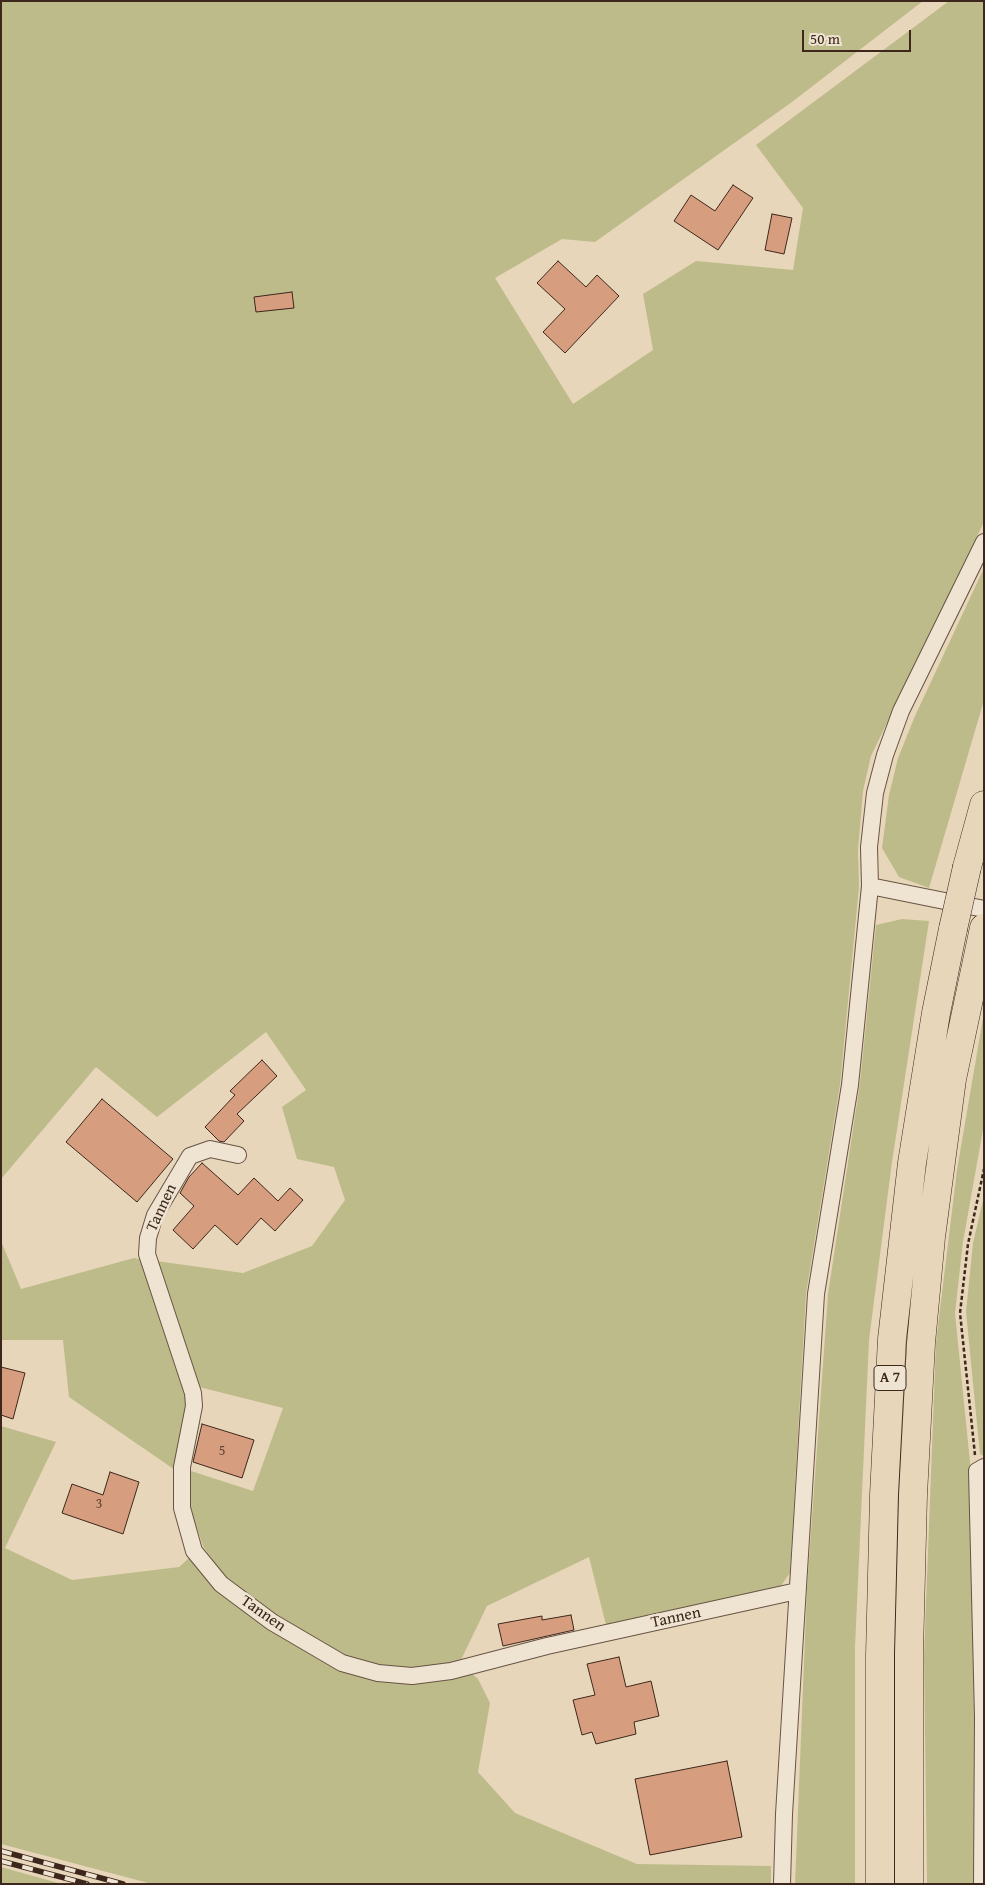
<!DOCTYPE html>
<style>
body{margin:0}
#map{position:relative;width:985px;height:1885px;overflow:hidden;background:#e7d6ba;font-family:"Gentium Book Plus",serif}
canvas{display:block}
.frame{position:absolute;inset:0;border:2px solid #3d271c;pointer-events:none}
.scale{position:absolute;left:802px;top:30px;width:109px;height:22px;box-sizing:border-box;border:2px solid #3d271c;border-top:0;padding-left:6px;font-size:15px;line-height:18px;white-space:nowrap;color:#3d271c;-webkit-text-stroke:4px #efe4d2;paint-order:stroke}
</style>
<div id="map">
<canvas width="985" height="1885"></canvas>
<div class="frame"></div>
<div class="scale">50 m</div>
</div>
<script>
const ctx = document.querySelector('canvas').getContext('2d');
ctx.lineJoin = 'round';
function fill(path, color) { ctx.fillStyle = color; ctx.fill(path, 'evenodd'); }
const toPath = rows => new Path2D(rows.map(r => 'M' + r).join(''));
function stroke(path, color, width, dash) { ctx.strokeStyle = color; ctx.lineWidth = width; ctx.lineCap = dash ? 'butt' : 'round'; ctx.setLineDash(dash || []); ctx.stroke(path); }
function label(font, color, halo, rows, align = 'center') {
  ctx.font = font + ' "Gentium Book Plus",serif'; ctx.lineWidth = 5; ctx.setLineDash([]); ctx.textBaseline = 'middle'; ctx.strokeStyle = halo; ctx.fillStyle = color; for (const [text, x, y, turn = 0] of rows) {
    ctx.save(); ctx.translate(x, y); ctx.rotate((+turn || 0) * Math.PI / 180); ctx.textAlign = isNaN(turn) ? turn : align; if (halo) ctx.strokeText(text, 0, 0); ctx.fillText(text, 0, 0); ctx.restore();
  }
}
fill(toPath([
 [1,1,923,1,792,102,595,242,562,239,495,278,573,404,653,350,643,294,696,261,793,270,803,208,756,145,949,1,984,1,984,522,871,756,863,791,858,850,859,887,840,1085,806,1294,790,1573,780,1587,606,1625,589,1557,487,1606,459,1664,413,1671,379,1668,344,1658,312,1641,225,1579,203,1546,189,1505,191,1471,253,1491,283,1408,199,1387,156,1261,243,1273,312,1246,345,1200,334,1167,297,1159,282,1107,306,1090,266,1032,157,1117,96,1067,1,1179],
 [984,568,984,700,929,888,899,877,882,848,889,795,898,758,915,716],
 [902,919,929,921,892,1162,869,1340,855,1647,855,1884,795,1884,807,1588,828,1294,860,1083,876,925],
 [984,1012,984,1124,963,1242,955,1313,971,1472,978,1718,977,1884,927,1884,924,1656,936,1342,957,1170],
 [984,1196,984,1456,980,1454,966,1312,973,1243],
 [1,1241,21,1289,134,1258,140,1259,182,1383,187,1404,175,1470,69,1397,63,1340,1,1340],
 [1,1426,56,1442,5,1548,72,1580,179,1567,189,1558,340,1668,469,1671,478,1679,490,1703,478,1772,515,1813,637,1864,771,1866,771,1884,152,1884,1,1844],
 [1,1867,62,1884,1,1884]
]), '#bebb8a');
const building = toPath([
 [733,185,753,198,718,250,674,221,691,195,715,211,733,185],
 [772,214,792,218,784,254,765,250,772,214],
 [558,261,586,287,597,275,619,296,565,353,543,332,565,309,537,283,558,261],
 [292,292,294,308,256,312,254,297,292,292],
 [262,1060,277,1076,237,1114,244,1121,224,1142,219,1141,205,1127,235,1095,230,1091,262,1060],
 [102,1099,173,1159,137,1202,66,1142,102,1099],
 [202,1163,238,1195,254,1178,278,1201,290,1188,303,1200,275,1231,261,1218,237,1245,215,1225,193,1249,173,1230,194,1206,180,1193,189,1177,202,1163],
 [1,1367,25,1373,13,1419,1,1415,1,1367],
 [202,1424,254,1440,242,1478,193,1462,202,1424],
 [110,1472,139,1482,123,1534,62,1513,72,1484,103,1495,110,1472],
 [571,1615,574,1630,503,1646,498,1624,542,1616,542,1620,571,1615],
 [619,1657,626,1687,651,1681,659,1716,634,1722,636,1734,596,1744,592,1732,582,1735,573,1700,595,1695,587,1664,619,1657],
 [727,1761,742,1837,650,1855,635,1779,727,1761]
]);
fill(building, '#d69e7f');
stroke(building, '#3d271c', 1);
const minor = toPath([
 [870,886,984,909],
 [238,1155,210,1149,190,1156,155,1215,148,1238,147,1254,193,1393,194,1406,182,1467,182,1508,194,1551,221,1584,272,1622,342,1663,378,1673,412,1676,451,1671,547,1646,797,1591],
 [782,1884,784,1814,816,1294,850,1085,870,886,869,847,875,793,885,755,901,711,984,542],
 [982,1884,983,1717,977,1471,984,1467]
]);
const motorway = toPath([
 [967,867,984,805],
 [880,1884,880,1655,884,1495,892,1339,912,1163,936,1013,953,929],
 [909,1884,909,1653,913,1495,921,1343,931,1237,952,1079,984,928]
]);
stroke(minor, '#685344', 18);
stroke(motorway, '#3d271c', 29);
stroke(toPath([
 [975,1455,960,1313,968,1244,984,1169]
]), '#3d271c', 2.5, [4, 2.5]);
stroke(minor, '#efe4d2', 16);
stroke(motorway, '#e7d6ba', 28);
const rail = toPath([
 [1,1851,123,1884],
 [1,1861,87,1884]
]);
stroke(rail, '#3d271c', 5.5);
stroke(rail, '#efe4d2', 4, [11]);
const motorwayBridge = toPath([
 [953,929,967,867]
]);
stroke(motorwayBridge, '#3d271c', 29, []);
stroke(motorwayBridge, '#e7d6ba', 28);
label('14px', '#634535', null, [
 ["5",222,1451],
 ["3",99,1504]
]);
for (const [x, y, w] of [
 [890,1378,32]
]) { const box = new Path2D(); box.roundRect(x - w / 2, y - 12.5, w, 25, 4); ctx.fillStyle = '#efe4d2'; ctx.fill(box); stroke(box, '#3d271c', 1); }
label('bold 15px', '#3d271c', null, [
 ["A 7",890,1378]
]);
label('16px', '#3d271c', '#efe4d2', [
 ["Tannen",162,1208,-65],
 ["Tannen",263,1614,35],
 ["Tannen",676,1618,-12]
]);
</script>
